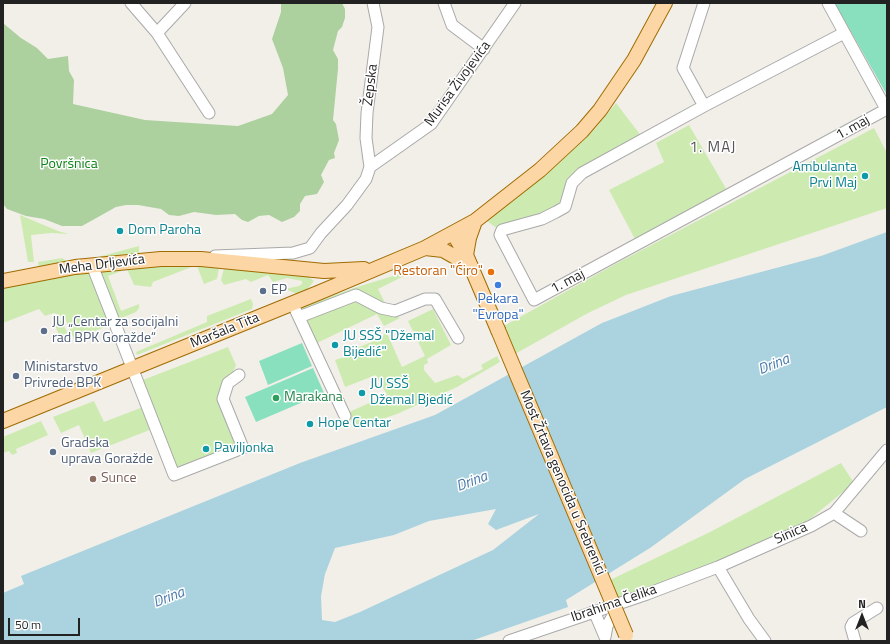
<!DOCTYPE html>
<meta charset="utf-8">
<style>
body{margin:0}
#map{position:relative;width:890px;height:644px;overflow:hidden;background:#f2efe9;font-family:"Titillium Web",sans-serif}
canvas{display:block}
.frame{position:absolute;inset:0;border:4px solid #222;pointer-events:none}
.north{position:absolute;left:842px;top:596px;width:40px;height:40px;-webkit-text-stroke:3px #fff;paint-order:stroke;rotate:0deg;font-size:11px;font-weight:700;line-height:16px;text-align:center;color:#222}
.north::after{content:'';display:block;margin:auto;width:14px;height:18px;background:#222;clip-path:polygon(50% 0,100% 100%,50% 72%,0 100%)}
.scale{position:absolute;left:8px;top:618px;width:72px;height:18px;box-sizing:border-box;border:2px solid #222;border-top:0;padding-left:5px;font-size:12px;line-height:14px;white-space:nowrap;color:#222;-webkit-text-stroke:3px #fff;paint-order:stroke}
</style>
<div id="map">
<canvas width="890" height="644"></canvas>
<div class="frame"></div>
<div class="north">N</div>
<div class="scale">50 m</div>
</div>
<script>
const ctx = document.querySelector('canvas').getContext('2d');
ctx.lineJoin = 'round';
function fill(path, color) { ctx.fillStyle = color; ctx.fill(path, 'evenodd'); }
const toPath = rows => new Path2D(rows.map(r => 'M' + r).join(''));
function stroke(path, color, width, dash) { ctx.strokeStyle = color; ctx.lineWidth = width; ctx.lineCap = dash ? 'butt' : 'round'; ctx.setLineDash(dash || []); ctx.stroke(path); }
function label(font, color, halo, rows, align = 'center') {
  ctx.font = font + ' "Titillium Web",sans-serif'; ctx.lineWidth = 3; ctx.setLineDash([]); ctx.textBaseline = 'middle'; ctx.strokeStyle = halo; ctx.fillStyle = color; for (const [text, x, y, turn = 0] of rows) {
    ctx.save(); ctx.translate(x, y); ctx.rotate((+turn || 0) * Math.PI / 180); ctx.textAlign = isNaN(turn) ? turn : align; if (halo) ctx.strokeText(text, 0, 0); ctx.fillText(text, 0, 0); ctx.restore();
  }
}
fill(toPath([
 [616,103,642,137,566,183,560,203,553,210,507,225,495,227,487,221,567,155,595,129],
 [689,125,728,192,637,243,609,190,664,162,656,143],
 [874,128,887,153,887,208,626,295,588,313,515,354,502,327,619,262],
 [20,215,58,231,69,234,51,233,31,235,34,262,28,262],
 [139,246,139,258,79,265,98,257],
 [62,258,68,262,39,268,38,262],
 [137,266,194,266,153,282,151,287,134,285,127,269,108,276,121,311,139,304,139,308,136,312,117,320,99,269],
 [197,266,219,268,217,279,204,284],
 [224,268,305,274,314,281,302,296,285,289,299,286,302,284,302,281,287,278,273,282,268,275,251,282,246,279,224,285,221,280],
 [85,271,93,275,113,324,74,339,65,318,54,313,45,316,39,309,3,323,3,286],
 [409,271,412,272,378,289,388,309,356,292,299,313,297,309,354,288],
 [251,299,253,304,252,309,137,355,136,352,207,322,207,316],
 [355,299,400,318,384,326,377,314,315,344,305,320],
 [433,309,451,345,427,359,428,363,424,365,424,370,435,383,458,375,463,379,483,369,481,365,497,356,500,362,457,387,397,414,355,428,347,413,387,395,376,375,345,387,335,360,350,355,349,351,382,338,386,331,402,367,425,356,408,321],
 [52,317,55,317,62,322,71,340,62,343],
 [228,347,236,365,233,372,219,393,238,443,177,468,143,380],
 [94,401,104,422,143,407,152,429,91,453,79,425,61,433,53,417],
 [41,421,48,435,16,449,17,453,12,455,9,451,3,453,3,437],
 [841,463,854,483,799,528,718,562,617,599,610,580,710,532]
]), '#cdebb0');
fill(toPath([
 [281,3,342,3,345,9,345,18,342,27,338,31,333,50,338,59,338,69,333,120,336,124,339,140,334,153,335,158,329,160,321,175,324,182,320,189,317,194,305,196,300,204,300,211,294,217,282,222,269,215,259,216,248,222,242,220,235,214,216,215,194,212,179,216,169,215,161,209,138,205,126,205,116,207,82,226,62,226,44,219,26,216,7,209,3,204,3,23,21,38,37,48,48,59,68,56,69,71,74,80,73,104,145,120,238,126,272,114,288,95,283,68,272,39,281,12]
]), '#add19e');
fill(toPath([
 [833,3,887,3,887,95,842,16],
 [302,343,312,366,268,385,259,361],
 [313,368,324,393,256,422,245,397]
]), '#88e0be');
fill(toPath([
 [887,232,887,407,745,479,650,548,566,600,568,607,471,641,3,641,3,593,24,584,21,576,300,463,435,415,602,323,671,296,821,256],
 [496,509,488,524,496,530,539,514,493,550,360,612,335,622,322,620,321,596,325,574,335,548,394,535,429,521]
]), '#aad3df');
const minor = toPath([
 [131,3,157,33,209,113],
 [444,3,452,25,484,49],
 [704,3,683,68,704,106],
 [828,3,886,109],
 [157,33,185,3],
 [844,33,704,106,582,173,572,183,565,207,556,212,542,219,502,230,500,235,534,300,887,109],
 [370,167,431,124,515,3],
 [215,256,293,253,310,248,321,233,347,205,366,179,370,167,366,138,367,113,378,27,373,3],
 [92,265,174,475,243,448,223,399,228,383,239,375],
 [296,311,345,416],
 [299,317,356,295,381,308,395,311,425,299,435,299,458,338],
 [834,513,887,450],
 [718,567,749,619,765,641],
 [594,611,605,637],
 [605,637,607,626,619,605],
 [509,641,647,594,718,567,811,526,834,513,861,531],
 [855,641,851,627,853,623,877,608]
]);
const major = toPath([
 [453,233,466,255,498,330],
 [425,248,443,250,471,266],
 [466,255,469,238,475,221],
 [3,281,75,267,161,259,201,259,324,271,364,269],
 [3,421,318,293,425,248,475,221,540,170,582,131,600,110,634,60,665,3]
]);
stroke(minor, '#a9a9a9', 13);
stroke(major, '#a06b00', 16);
stroke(minor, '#fff', 11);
stroke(major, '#fcd6a4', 14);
const majorBridge = toPath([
 [498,330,626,635]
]);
stroke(majorBridge, '#a06b00', 16, []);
stroke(majorBridge, '#fcd6a4', 14);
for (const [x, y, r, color] of [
 [865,176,4,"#0f9aa8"],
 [120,231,4,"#0f9aa8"],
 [491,272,4,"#e8710a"],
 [498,285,4,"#3f7fe0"],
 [263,291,4,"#5c6f8a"],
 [44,331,4,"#5c6f8a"],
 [335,345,4,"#0f9aa8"],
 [16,376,4,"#5c6f8a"],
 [362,393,4,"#0f9aa8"],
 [276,398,4,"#2e9e5b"],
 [310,424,4,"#0f9aa8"],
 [206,449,4,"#0f9aa8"],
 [53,452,4,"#5c6f8a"],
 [93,479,4,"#8d6e63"]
]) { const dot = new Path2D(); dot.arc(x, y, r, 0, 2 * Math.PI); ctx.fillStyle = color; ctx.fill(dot); stroke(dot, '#fff', 1.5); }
label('14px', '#222', '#fff', [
 ["Murisa Živojevića",458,84,-54],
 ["Žepska",371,85,-83],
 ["1. maj",853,128,-29],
 ["Meha Drljevića",102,265,-7],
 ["1. maj",568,282,-28],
 ["Maršala Tita",225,331,-22],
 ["Most Žrtava genocida u Srebrenici",562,483,67],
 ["Sinica",791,534,-24],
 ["Ibrahima Čelika",614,604,-19]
]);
label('14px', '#0c8416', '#fff', [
 ["Površnica",69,165]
]);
label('14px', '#0d838f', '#fff', [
 ["Ambulanta",857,168,"right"],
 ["Prvi Maj",857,184,"right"],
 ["Dom Paroha",128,231],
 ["JU SSŠ \"Džemal",343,337],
 ["Bijedić\"",343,353],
 ["JU SSŠ",370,385],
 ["Džemal Bjedić",370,401],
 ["Hope Centar",318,424],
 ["Paviljonka",214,449]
], 'left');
label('14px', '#c56008', '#fff', [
 ["Restoran \"Ćiro\"",483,272]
], 'right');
label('14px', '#4e5e75', '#fff', [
 ["EP",271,291],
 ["JU „Centar za socijalni",52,323],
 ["rad BPK Goražde“",52,339],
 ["Ministarstvo",24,368],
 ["Privrede BPK",24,384],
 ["Gradska",61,444],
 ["uprava Goražde",61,460]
], 'left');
label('14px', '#366cbe', '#fff', [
 ["Pekara",498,300],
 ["\"Evropa\"",498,316]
]);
label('14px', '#27864d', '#fff', [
 ["Marakana",284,398]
], 'left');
label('14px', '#785e54', '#fff', [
 ["Sunce",101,479]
], 'left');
ctx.letterSpacing = '1px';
label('15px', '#555', '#fff', [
 ["1. MAJ",713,148]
]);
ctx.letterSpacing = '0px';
label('italic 15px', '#4a7aab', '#fff', [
 ["Drina",774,365,-22],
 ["Drina",472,482,-21],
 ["Drina",169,598,-21]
]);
</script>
